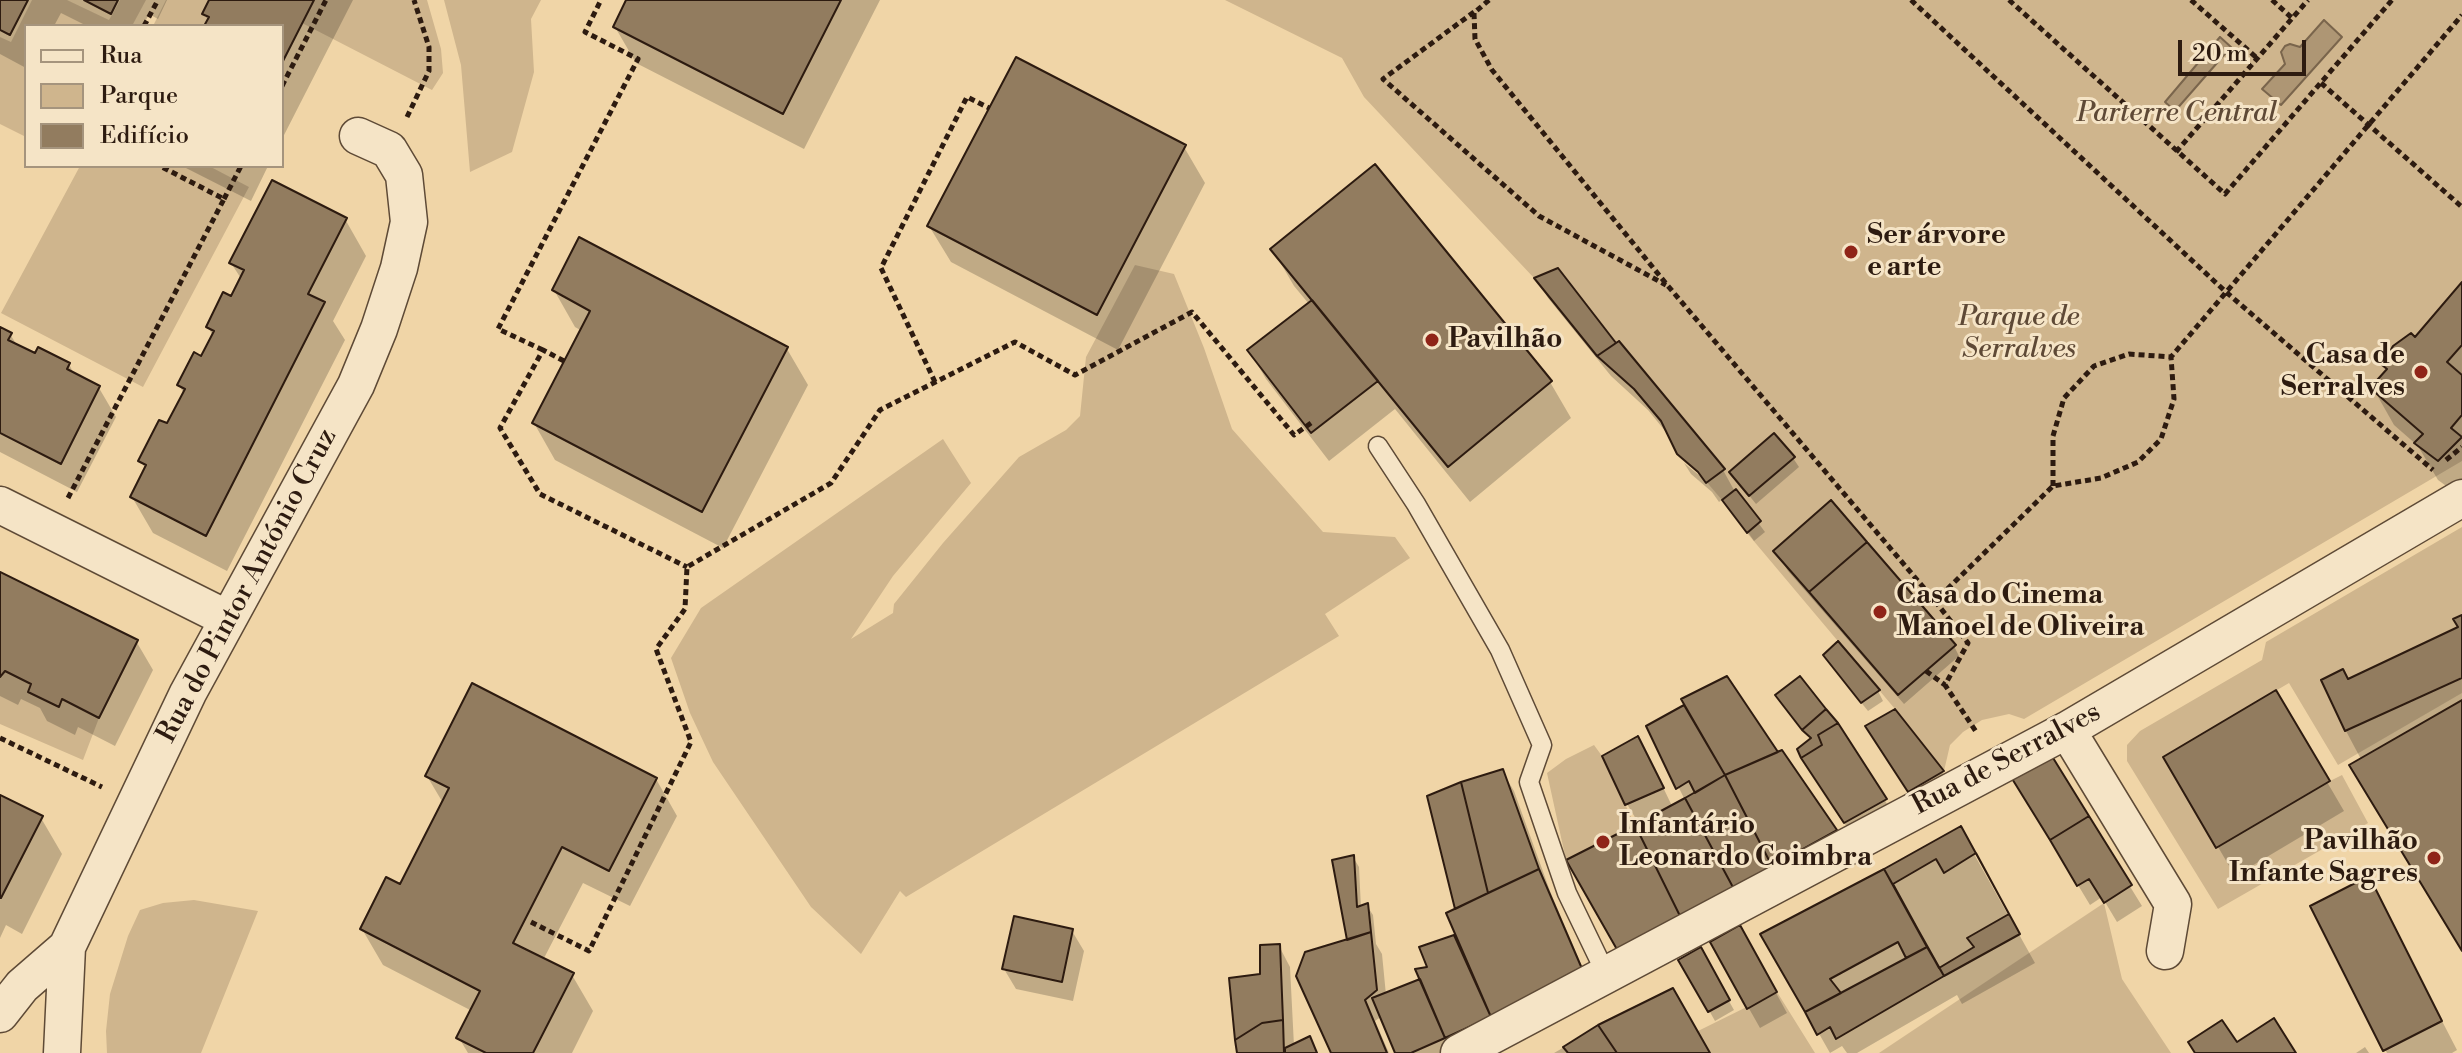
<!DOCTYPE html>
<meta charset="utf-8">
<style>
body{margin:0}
#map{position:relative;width:2462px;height:1053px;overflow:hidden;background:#f0d5a7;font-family:"Libre Bodoni",serif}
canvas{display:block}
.legend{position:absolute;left:24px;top:24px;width:260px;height:144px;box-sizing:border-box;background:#f5e4c6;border:2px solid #a5947d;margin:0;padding:10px 14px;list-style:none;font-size:24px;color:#2d1b10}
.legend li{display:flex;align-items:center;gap:16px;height:40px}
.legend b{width:40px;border:2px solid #a5947d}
.scale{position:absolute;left:2178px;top:40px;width:128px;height:36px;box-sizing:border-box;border:4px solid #2d1b10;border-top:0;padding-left:10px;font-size:24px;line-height:28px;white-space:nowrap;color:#2d1b10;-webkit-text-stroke:6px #f5e4c6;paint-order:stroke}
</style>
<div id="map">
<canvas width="2462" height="1053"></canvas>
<ul class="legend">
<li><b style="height:10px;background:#f5e4c6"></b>Rua</li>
<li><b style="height:22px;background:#cfb58d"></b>Parque</li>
<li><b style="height:22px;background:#927c5f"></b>Edifício</li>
</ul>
<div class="scale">20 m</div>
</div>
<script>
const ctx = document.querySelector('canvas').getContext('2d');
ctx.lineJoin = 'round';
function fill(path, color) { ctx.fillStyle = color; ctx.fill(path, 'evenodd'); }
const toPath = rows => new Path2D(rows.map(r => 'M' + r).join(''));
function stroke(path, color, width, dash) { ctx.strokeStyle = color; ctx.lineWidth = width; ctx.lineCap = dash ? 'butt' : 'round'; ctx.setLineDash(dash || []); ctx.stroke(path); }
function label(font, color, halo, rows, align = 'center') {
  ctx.font = font + ' "Libre Bodoni",serif'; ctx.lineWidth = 6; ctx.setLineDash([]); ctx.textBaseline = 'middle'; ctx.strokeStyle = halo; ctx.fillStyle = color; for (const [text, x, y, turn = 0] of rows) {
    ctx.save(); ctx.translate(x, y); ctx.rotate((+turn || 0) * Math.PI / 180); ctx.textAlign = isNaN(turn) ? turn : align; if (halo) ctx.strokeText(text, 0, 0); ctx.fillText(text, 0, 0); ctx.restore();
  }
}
fill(toPath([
 [32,0,67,0,109,20,120,0,146,0,132,26,26,26,26,137,0,124,0,37,11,42],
 [166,0,217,0,204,26,153,26],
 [314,0,427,0,441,49,443,73,432,90,302,23],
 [444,0,541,0,531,19,534,72,512,152,470,172,461,65],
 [1225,0,2462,0,2462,461,2024,719,2009,714,1982,720,1963,732,1950,745,1944,771,1895,709,1747,533,1722,500,1698,472,1677,454,1661,421,1634,389,1597,356,1534,278,1364,97,1342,58],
 [80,166,209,166,249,187,143,387,1,313],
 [1135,265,1174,274,1204,348,1232,429,1323,532,1395,537,1410,558,1325,614,1339,636,906,897,900,891,861,954,811,907,713,762,690,713,671,658,701,608,943,439,971,483,893,576,851,639,893,613,894,604,943,543,1019,457,1066,430,1080,416,1086,357],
 [2462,527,2462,693,2338,765,2289,683,2163,757,2330,781,2342,775,2368,823,2218,909,2127,761,2127,745,2140,731,2262,660,2266,642],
 [0,669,99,718,83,760,0,724],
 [1594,745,1602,756,1635,825,1566,860,1547,773,1566,759],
 [194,900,258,911,201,1053,107,1053,106,1031,110,994,128,936,140,910,163,903],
 [2104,903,2122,979,2171,1053,1879,1053],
 [1777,992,1815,1053,1710,1053,1698,1031]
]), '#cfb58d');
const water = toPath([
 [2324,20,2342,37,2281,105,2262,89,2285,64,2281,52,2285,46,2290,44,2300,47,2324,20],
 [2220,37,2231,47,2175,111,2165,102,2220,37]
]);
fill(water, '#ae9674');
stroke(water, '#7a654c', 2);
fill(toPath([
 [0,0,167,0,158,19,149,14,143,26,87,26,61,13,54,26,26,26,26,68,0,54],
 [211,0,353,0,282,139,282,26,206,26,209,21,204,14],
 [628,0,880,0,804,149,636,63,615,27],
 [1184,147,1205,183,1118,350,951,262,929,226],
 [182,166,268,166,251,201],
 [345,219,366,256,333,321,345,340,227,571,153,533,132,497,146,470,141,461,167,425,184,394,179,385,202,358,213,336,208,327,232,299,242,280,231,263],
 [1273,250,1550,382,1571,418,1470,502,1395,409,1329,461,1266,379,1249,350,1309,304,1294,286],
 [1558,270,1616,346,1723,470,1734,490,1765,532,1754,541,1724,498,1719,502,1712,492,1691,474,1684,463,1705,480,1648,410,1611,376,1548,298,1537,279],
 [2462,285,2462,494,2460,496,2438,480,2418,446,2394,425,2373,388,2388,371,2385,365,2415,340],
 [554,290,787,349,808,385,723,548,555,460,534,423,582,331,575,327],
 [0,329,10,334,18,347,35,356,69,364,75,376,99,388,116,417,77,492,0,452],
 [1793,458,1799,467,1756,504,1731,473],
 [1776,551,1954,646,1959,656,1904,704,1788,571],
 [0,574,136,641,153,670,115,746,78,727,75,735,47,721,40,708,21,699,18,705,0,696],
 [2462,617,2462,949,2346,731,2324,681,2348,681,2460,628],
 [1831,665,1878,691,1883,701,1868,711],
 [2275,693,2344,811,2235,876,2166,758],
 [1686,705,1777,754,1781,753,1847,851,1782,886,1639,824,1627,804,1649,758,1672,806,1685,800,1648,727],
 [1783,705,1838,725,1897,820,1857,842,1815,779,1812,740],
 [1895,711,1942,772,1953,792,1921,811,1879,747],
 [2049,755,2142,906,2117,922,2102,897,2090,905,2025,797],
 [1502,771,1514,791,1550,891,1593,992,1467,1053,1397,1053,1382,1016,1375,1021,1389,1053,1333,1053,1349,941,1353,857,1359,867,1361,908,1367,906,1373,915,1376,944,1382,954,1386,995,1422,981,1429,968,1421,948,1457,937,1457,910],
 [427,776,656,779,677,816,630,906,583,883,543,960,572,975,593,1011,572,1053,468,1053,459,1038,472,1011,383,965,362,929,401,887,443,803],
 [0,797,41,818,62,854,22,934,6,925,0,938],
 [1960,829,2035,963,1962,1004,1957,995,1857,1053,1847,1053,1842,1046,1830,1053,1763,935],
 [2368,878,2457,1050,2452,1053,2387,1053,2312,907],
 [1740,927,1787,1013,1760,1028,1712,943],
 [1072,931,1084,951,1073,1001,1016,989,1004,969],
 [1279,946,1290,967,1294,1046,1309,1039,1318,1053,1239,1053,1262,976],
 [1700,950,1734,1010,1715,1021,1681,961],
 [1599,1027,1708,1053,1554,1053],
 [2365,1047,2369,1053,2356,1053]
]), '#0003');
const building = toPath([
 [0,0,28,0,10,35,0,30,0,0],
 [84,0,118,0,111,14,84,0],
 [209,0,314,0,282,63,282,26,204,26,209,17,202,14,209,0],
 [626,0,841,0,783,114,613,27,626,0],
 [1016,57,1186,145,1097,315,927,226,1016,57],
 [1375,164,1552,381,1448,467,1270,249,1375,164],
 [272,180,347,218,308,294,325,302,206,536,130,497,146,465,138,461,159,420,167,423,185,389,177,385,194,352,201,356,214,331,206,327,223,292,231,296,244,270,229,263,272,180],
 [579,237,788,347,702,512,532,423,590,311,552,290,579,237],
 [1558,268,1616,343,1597,356,1534,278,1558,268],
 [2462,282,2462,345,2447,362,2462,375,2462,415,2451,428,2462,437,2438,461,2414,443,2423,434,2370,388,2387,369,2382,365,2393,346,2411,333,2415,337,2462,282],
 [1312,300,1378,381,1311,433,1247,350,1312,300],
 [0,327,12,333,8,340,35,353,38,347,70,363,67,369,100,386,61,464,0,433,0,327],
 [1619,341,1725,469,1706,483,1698,472,1677,454,1661,421,1634,389,1597,356,1619,341],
 [1774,433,1795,457,1749,496,1729,472,1774,433],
 [1736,489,1761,521,1747,533,1722,500,1736,489],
 [1831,500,1867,542,1809,592,1773,551,1831,500],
 [1867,542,1956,645,1898,695,1809,592,1867,542],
 [0,572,138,640,99,718,62,699,59,707,28,692,31,684,5,671,0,677,0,572],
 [2462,615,2462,678,2345,731,2321,680,2343,669,2348,679,2458,627,2453,619,2462,615],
 [1838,641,1880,690,1861,703,1823,655,1838,641],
 [1727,676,1778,752,1725,775,1681,699,1727,676],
 [1800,676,1826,709,1802,730,1775,695,1800,676],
 [472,683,657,778,609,871,562,847,513,943,574,973,533,1053,486,1053,456,1038,480,991,360,929,386,877,400,884,449,788,425,776,472,683],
 [2276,690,2330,781,2216,848,2163,757,2276,690],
 [2462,700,2462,951,2349,765,2462,700],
 [1684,705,1725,775,1695,793,1689,781,1676,789,1646,726,1684,705],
 [1826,709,1838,723,1818,735,1822,745,1801,758,1797,749,1811,738,1802,730,1826,709],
 [1895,709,1944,771,1908,792,1865,726,1895,709],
 [1838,723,1887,799,1844,823,1801,758,1822,745,1818,735,1838,723],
 [1638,736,1664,788,1625,805,1602,756,1638,736],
 [1782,750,1837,830,1772,866,1725,775,1782,750],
 [2050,753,2089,816,2050,840,2011,777,2050,753],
 [1503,769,1539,869,1488,893,1461,782,1503,769],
 [1725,775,1773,868,1735,891,1685,798,1725,775],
 [1461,782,1488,893,1455,909,1427,796,1461,782],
 [0,795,43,816,1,898,0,898,0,795],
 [1685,798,1735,891,1682,920,1635,825,1685,798],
 [2089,816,2132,885,2104,903,2089,879,2077,886,2050,840,2089,816],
 [1635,825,1682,920,1619,953,1566,860,1635,825],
 [1961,826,2020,934,1944,976,1884,869,1961,826],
 [1976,853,2009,914,1967,938,1974,947,1939,968,1893,884,1936,859,1944,873,1976,853],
 [1354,855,1357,907,1368,903,1371,932,1347,940,1332,860,1354,855],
 [1539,869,1583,971,1491,1017,1446,913,1539,869],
 [1884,869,1927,947,1906,958,1898,942,1830,979,1841,993,1805,1012,1760,934,1884,869],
 [2369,876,2442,1021,2383,1051,2310,906,2369,876],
 [1014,916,1073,929,1062,982,1002,969,1014,916],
 [1740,925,1777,992,1747,1009,1710,942,1740,925],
 [1371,932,1377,990,1365,1000,1387,1053,1331,1053,1296,976,1305,952,1371,932],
 [1454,935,1491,1017,1445,1038,1415,969,1427,967,1419,947,1454,935],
 [1280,944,1283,1020,1262,1023,1235,1040,1229,978,1260,974,1260,945,1280,944],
 [1701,947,1730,1000,1708,1012,1678,960,1701,947],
 [1927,947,1944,976,1836,1039,1830,1027,1817,1035,1805,1012,1927,947],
 [1420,979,1445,1038,1411,1053,1395,1053,1372,998,1420,979],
 [1673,988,1710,1053,1617,1053,1598,1025,1673,988],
 [2274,1018,2296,1053,2195,1053,2188,1042,2222,1020,2237,1042,2274,1018],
 [1283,1020,1284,1053,1237,1053,1235,1040,1262,1023,1283,1020],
 [1598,1025,1617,1053,1568,1053,1563,1047,1598,1025],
 [1310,1036,1317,1053,1285,1053,1285,1048,1310,1036]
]);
fill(building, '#927c5f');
stroke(building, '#2d1b10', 2);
const service = toPath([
 [1378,446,1416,504,1500,650,1542,745,1529,782,1567,893,1606,974]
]);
const minor = toPath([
 [0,505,228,619],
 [2067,730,2173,904,2165,951],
 [0,1014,22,986,67,947],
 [62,1053,67,947,188,693,356,385,379,329,399,268,409,222,404,175,389,150,358,136],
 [1459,1053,2067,730,2462,498]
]);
stroke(service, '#5e4a36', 21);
stroke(minor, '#5e4a36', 39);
stroke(toPath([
 [1489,0,1474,13,1475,39,1492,70,1668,286,1935,601,2053,486,2101,478,2138,462,2161,439,2174,399,2171,357],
 [1911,0,2226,292,2433,470],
 [2009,0,2225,194,2392,0],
 [2191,0,2257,58],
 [2272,0,2292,18],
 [1474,12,1383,79,1539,216,1666,285],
 [144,26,158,0],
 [2321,83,2462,207],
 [282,86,326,0],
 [407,117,429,71,429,47,414,0],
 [2176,152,2308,0],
 [224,199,241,166],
 [543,350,498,329,638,59,585,32,601,0],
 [564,361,543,350,500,428,540,494,687,567],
 [935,382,881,268,967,97,989,108],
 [2446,460,2462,447],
 [2053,486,2053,436,2064,398,2094,366,2129,354,2171,357,2462,15],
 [68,498,224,199,160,166],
 [1935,601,1968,643,1945,685,1977,733],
 [1926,671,1945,685],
 [0,738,102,787],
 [531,922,589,951,691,742,656,649,685,609,687,567,831,483,880,410,1015,342,1075,375,1192,312,1294,435,1311,423]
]), '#2d1b10', 5, [6, 4]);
stroke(service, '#f5e4c6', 18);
stroke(minor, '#f5e4c6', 36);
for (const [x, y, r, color] of [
 [1851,252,8,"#8f2418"],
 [1432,340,8,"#8f2418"],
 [2421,372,8,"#8f2418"],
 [1880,612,8,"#8f2418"],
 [1603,842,8,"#8f2418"],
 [2434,858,8,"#8f2418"]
]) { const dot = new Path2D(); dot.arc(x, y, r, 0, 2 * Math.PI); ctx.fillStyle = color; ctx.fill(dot); stroke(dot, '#f5e4c6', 3); }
label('italic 28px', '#5e4936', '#f5e4c6', [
 ["Parterre Central",2177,114],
 ["Parque de",2019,318],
 ["Serralves",2019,350]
]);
label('bold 28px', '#2d1b10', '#f5e4c6', [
 ["Ser árvore",1867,236],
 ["e arte",1867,268],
 ["Pavilhão",1448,340],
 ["Casa de",2405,356,"right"],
 ["Serralves",2405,388,"right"],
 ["Casa do Cinema",1896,596],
 ["Manoel de Oliveira",1896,628],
 ["Infantário",1619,826],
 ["Leonardo Coimbra",1619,858],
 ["Pavilhão",2418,842,"right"],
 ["Infante Sagres",2418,874,"right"]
], 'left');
label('28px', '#2d1b10', '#f5e4c6', [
 ["Rua do Pintor António Cruz",248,586,-62],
 ["Rua de Serralves",2007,760,-28]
]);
</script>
